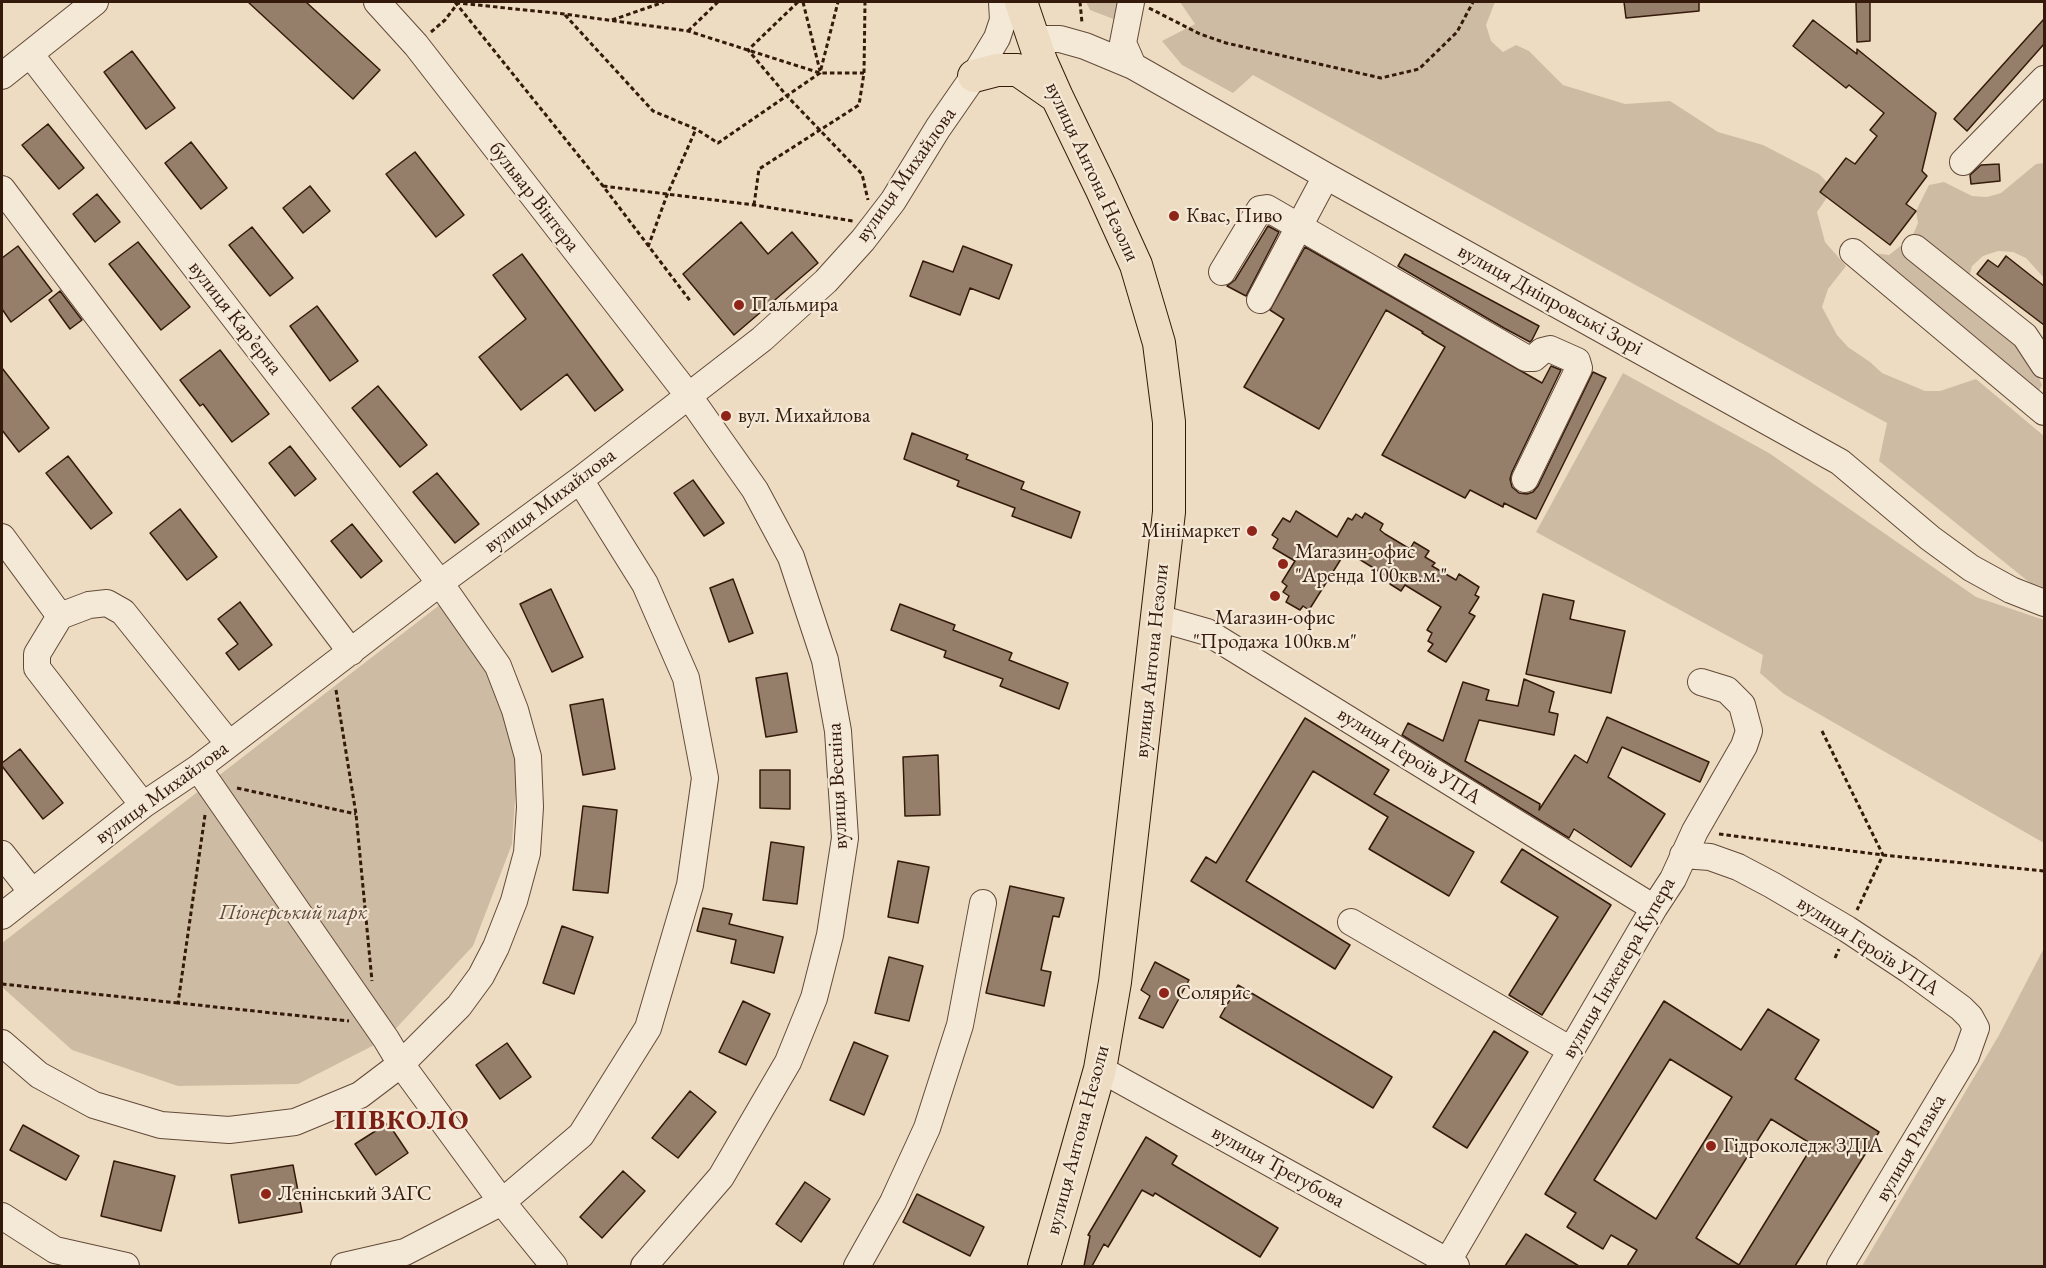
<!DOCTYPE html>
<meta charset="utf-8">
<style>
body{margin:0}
#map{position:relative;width:2046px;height:1268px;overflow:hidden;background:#eedcc2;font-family:"EB Garamond",serif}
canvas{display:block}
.frame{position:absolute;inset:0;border:3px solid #341a0a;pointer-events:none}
</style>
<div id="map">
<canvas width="2046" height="1268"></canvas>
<div class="frame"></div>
</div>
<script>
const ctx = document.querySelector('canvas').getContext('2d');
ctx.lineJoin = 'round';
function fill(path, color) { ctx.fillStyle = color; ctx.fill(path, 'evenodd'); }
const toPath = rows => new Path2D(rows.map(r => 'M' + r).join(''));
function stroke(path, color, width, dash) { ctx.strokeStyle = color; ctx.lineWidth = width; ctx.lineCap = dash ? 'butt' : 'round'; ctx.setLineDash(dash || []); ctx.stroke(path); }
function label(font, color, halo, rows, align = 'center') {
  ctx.font = font + ' "EB Garamond",serif'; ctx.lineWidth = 4.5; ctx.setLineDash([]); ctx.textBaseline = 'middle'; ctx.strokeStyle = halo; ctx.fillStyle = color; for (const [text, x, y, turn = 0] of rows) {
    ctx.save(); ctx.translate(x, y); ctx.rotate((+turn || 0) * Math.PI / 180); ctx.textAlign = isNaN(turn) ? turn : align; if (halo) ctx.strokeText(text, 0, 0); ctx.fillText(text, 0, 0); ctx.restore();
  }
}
fill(toPath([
 [1086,2,1129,2,1132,26,1090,10],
 [1180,2,1495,2,1486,25,1491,41,1503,52,1516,45,1529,51,1563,85,1625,104,1670,101,1718,132,1763,145,1819,174,1830,185,1826,199,1817,212,1825,242,1846,266,1828,289,1822,307,1837,335,1848,347,1870,362,1882,373,1925,391,1940,391,1976,379,2044,436,2044,590,2029,582,1879,461,1887,423,1253,75,1233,93,1182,65,1162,41,1195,24],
 [2044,163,2044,278,2026,258,2013,252,1998,251,1983,256,1972,266,1968,281,2036,371,2042,385,2034,399,1866,266,1874,253,1889,255,1912,237,1918,223,1916,211,1929,185,1944,182,1972,196,1987,197,2001,193,2036,164],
 [1623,373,1769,453,1976,597,2044,620,2044,843,1784,694,1760,673,1763,655,1536,532],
 [446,600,490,663,518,756,512,844,473,946,386,1039,298,1084,178,1086,72,1050,2,987,2,943],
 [2044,948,2044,1266,1862,1266,1999,1035]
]), '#cebba3');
const building = toPath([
 [248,2,306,2,380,70,353,99,248,2],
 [1624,2,1699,2,1699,11,1626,18,1624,2],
 [1856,2,1870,2,1870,41,1857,42,1856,2],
 [2044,19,2044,44,1967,131,1954,119,2044,19],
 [1813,20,1857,54,1857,49,1936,113,1922,171,1927,176,1906,204,1916,211,1890,245,1820,192,1846,158,1855,164,1877,136,1870,130,1884,113,1849,85,1846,88,1793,46,1813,20],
 [132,51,175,108,146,129,104,72,132,51],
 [48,124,84,168,59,189,22,145,48,124],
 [191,142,227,188,201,209,165,163,191,142],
 [415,152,464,215,436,237,386,174,415,152],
 [1999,164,2000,181,1971,184,1970,175,1981,165,1999,164],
 [310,186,330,211,303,233,283,208,310,186],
 [97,194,120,222,95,242,73,214,97,194],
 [741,222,768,254,792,232,818,263,734,335,683,274,741,222],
 [1268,226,1279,232,1246,296,1227,286,1235,280,1268,226],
 [252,227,293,278,270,296,229,245,252,227],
 [138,242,190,307,161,330,109,264,138,242],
 [18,246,52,291,11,322,2,309,2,258,18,246],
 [963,246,1012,265,999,299,970,288,960,315,910,296,923,261,953,272,963,246],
 [1305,247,1542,383,1551,366,1561,370,1512,472,1510,479,1512,487,1519,493,1527,494,1533,492,1538,486,1593,372,1606,378,1536,519,1504,503,1503,507,1470,490,1465,498,1382,455,1445,347,1422,333,1423,332,1386,310,1319,429,1244,387,1284,319,1270,310,1305,247],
 [522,254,623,390,595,411,567,374,521,410,479,357,526,319,493,275,522,254],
 [1405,254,1539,326,1532,340,1530,342,1504,328,1398,266,1405,254],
 [2006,256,2044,286,2044,325,1977,274,1988,260,1998,267,2006,256],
 [60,291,82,320,70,329,49,300,60,291],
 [317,306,358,361,330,381,290,326,317,306],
 [220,350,269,414,232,442,203,404,200,406,180,380,220,350],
 [2,368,49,428,19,452,2,430,2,368],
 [378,386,427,445,400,467,352,408,378,386],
 [912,433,968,455,966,459,1024,482,1021,489,1080,512,1071,538,1012,516,1015,508,957,486,959,481,904,459,912,433],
 [290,446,316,479,295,496,269,463,290,446],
 [68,456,112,513,91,529,46,473,68,456],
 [437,473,479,524,455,543,413,492,437,473],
 [693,480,724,523,704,536,674,493,693,480],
 [180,509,217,557,187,580,150,533,180,509],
 [1296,511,1337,537,1348,518,1352,520,1356,514,1362,518,1365,513,1383,524,1380,530,1385,534,1410,549,1414,542,1429,551,1425,557,1435,563,1432,566,1456,580,1459,574,1479,587,1475,595,1479,597,1469,613,1475,616,1446,662,1428,651,1433,644,1428,641,1432,633,1427,630,1441,607,1405,585,1401,591,1390,584,1393,580,1346,551,1309,610,1303,606,1300,610,1286,602,1289,596,1283,592,1287,586,1282,582,1295,561,1273,548,1278,539,1272,535,1283,518,1290,522,1296,511],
 [352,524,382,561,361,578,331,541,352,524],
 [733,579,753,633,729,642,710,588,733,579],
 [551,589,583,657,552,672,520,604,551,589],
 [1543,594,1574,601,1570,619,1625,631,1611,693,1526,674,1543,594],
 [240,602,272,645,239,670,226,653,238,644,218,619,240,602],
 [900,604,955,625,953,630,1012,653,1009,660,1068,683,1059,709,1000,686,1003,679,944,657,946,651,891,630,900,604],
 [787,673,797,732,766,737,756,678,787,673],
 [1524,679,1554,692,1549,712,1558,714,1554,735,1479,720,1465,761,1540,804,1539,810,1575,755,1587,763,1607,717,1709,762,1700,782,1622,747,1608,777,1665,814,1631,867,1574,829,1569,838,1402,735,1408,723,1443,741,1463,682,1489,690,1486,700,1518,706,1524,679],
 [603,699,615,769,583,775,570,705,603,699],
 [1305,718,1389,770,1374,794,1474,852,1449,896,1369,849,1388,817,1313,771,1246,881,1350,945,1335,969,1191,881,1206,857,1216,863,1305,718],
 [20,749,63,803,43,819,2,766,2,763,20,749],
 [938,755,940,815,905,816,903,757,938,755],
 [760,770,790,770,790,809,760,808,760,770],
 [583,806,617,810,608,893,573,890,583,806],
 [771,842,804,847,797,904,763,900,771,842],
 [1522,849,1611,905,1542,1015,1509,995,1558,917,1501,882,1522,849],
 [898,861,929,867,918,923,888,917,898,861],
 [1010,886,1064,898,1059,917,1053,916,1041,970,1051,972,1044,1006,986,993,1010,886],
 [703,908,732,914,729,924,783,937,774,973,731,963,736,940,697,931,703,908],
 [562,926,593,937,574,994,543,983,562,926],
 [889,957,923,966,909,1021,875,1013,889,957],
 [1155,962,1189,980,1163,1028,1139,1018,1150,996,1141,990,1155,962],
 [1238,985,1392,1077,1373,1108,1220,1017,1238,985],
 [743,1001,770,1014,746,1065,719,1052,743,1001],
 [1664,1001,1741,1050,1768,1009,1819,1040,1795,1079,1879,1132,1795,1266,1627,1266,1637,1250,1611,1235,1603,1249,1567,1227,1576,1213,1545,1194,1664,1001],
 [1670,1059,1732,1097,1656,1219,1594,1180,1670,1059],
 [1771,1119,1813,1145,1739,1265,1696,1238,1771,1119],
 [1494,1031,1528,1052,1467,1148,1433,1127,1494,1031],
 [854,1042,888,1056,864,1115,830,1100,854,1042],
 [507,1043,531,1077,500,1099,476,1065,507,1043],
 [690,1091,716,1112,678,1158,652,1138,690,1091],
 [388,1123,408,1153,376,1175,355,1144,388,1123],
 [23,1125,79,1156,66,1180,10,1150,23,1125],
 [1146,1137,1177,1156,1172,1164,1278,1228,1260,1257,1155,1193,1153,1196,1142,1190,1108,1247,1104,1244,1092,1266,1084,1266,1090,1236,1088,1235,1146,1137],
 [114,1161,175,1176,161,1231,101,1216,114,1161],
 [293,1165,302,1212,239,1223,231,1175,293,1165],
 [623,1171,645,1191,602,1238,580,1217,623,1171],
 [805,1182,830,1199,801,1242,776,1224,805,1182],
 [917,1194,984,1227,970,1256,903,1222,917,1194],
 [1526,1234,1579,1266,1505,1266,1526,1234]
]);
fill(building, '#957f6a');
stroke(building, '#341a0a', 1.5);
const minor = toPath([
 [377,2,416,45,688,395,755,490,791,557,825,660,838,731,845,838,830,935,814,998,788,1062,721,1177,644,1266],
 [1131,2,1123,43,1133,66],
 [1033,39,1060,39,1085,46,1133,66,1326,176,1840,462,1930,538,1971,568,2011,590,2044,603],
 [2,76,95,2],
 [1963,162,2044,79],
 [2,189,351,652],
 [1915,248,2025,336,2044,365],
 [1853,252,2044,412],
 [1222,272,1260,209,1267,208,1526,358,1534,358,1542,351,1550,349,1577,361,1579,368,1525,479],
 [1260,300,1326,176],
 [2,537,60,616],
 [1158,618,1207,632,1654,908],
 [198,768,386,1039,401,1064,502,1202,554,1266],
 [143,805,37,668,37,654,60,616,89,605,107,603,123,612,229,744],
 [2,854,32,892],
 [1683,855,1710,857,1738,867,1772,885,1847,929,1909,970,1961,1008,1970,1017,1976,1028,1966,1056,1840,1266],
 [2,916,143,805,198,768,440,583,580,480,762,339,826,281,863,240,893,201,938,128,974,76,997,38,1003,20,1002,2],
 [1351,922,1571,1050],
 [2,1043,39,1075,94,1105,161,1125,229,1130,295,1122,360,1095,401,1064,459,1006,481,976,496,947,514,901,527,853,530,807,528,757,515,710,498,666,440,583,30,54],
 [1100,1069,1456,1266],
 [2,1216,55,1250,126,1266],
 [344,1266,405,1252,502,1202,581,1135,648,1028,690,885,705,778,686,678,645,584,580,480],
 [857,1266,893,1202,927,1128,960,1025,983,903],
 [1445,1266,1654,908,1673,879,1695,831,1744,746,1749,731,1742,705,1727,690,1701,682]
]);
const major = toPath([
 [1021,2,1041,61,1057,97,1101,188,1136,265,1159,343,1169,422,1169,512,1115,982,1100,1069,1044,1266],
 [974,76,997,70,1018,70,1057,97]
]);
stroke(minor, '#624a38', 28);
stroke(major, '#341a0a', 34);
stroke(toPath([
 [455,2,603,186,691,302],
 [798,2,748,50,787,96,862,174,868,200],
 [803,2,820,71],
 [1080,2,1082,23],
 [1149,8,1200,34,1226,43,1381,78,1419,69,1457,32,1473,2],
 [565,15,653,111,696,129,718,143,820,73,838,2],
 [612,20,664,2],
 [688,31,718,2],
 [431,32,445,20,458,3,564,14,688,31,820,73,864,73],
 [603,186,754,205,853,221],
 [754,205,759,169,859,105,864,73,865,2],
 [648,247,667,195,696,129],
 [336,690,356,814,372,981],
 [1822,731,1883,855,1857,910],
 [237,788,356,814],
 [205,815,178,1003,349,1021],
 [1719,834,1883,855,2044,871],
 [1835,958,1839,949],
 [2,984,178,1003]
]), '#341a0a', 3, [4.5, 3]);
stroke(minor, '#f4e8d7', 26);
stroke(major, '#eedcc2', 32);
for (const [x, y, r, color] of [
 [1174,216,6,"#8f2418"],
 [739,305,6,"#8f2418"],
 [726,416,6,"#8f2418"],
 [1252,531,6,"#8f2418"],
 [1283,564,6,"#8f2418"],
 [1275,596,6,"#8f2418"],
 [1164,993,6,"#8f2418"],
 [1711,1146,6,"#8f2418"],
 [266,1194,6,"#8f2418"]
]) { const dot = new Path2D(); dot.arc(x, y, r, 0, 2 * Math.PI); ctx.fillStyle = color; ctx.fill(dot); stroke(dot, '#f4e8d7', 2); }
label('21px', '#341a0a', '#f4e8d7', [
 ["вулиця Антона Незоли",1092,172,65],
 ["вулиця Михайлова",906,175,-55],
 ["бульвар Вінтера",534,197,52],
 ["вулиця Дніпровські Зорі",1550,300,29],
 ["вулиця Кар’єрна",235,318,52],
 ["вулиця Михайлова",550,501,-37],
 ["вулиця Антона Незоли",1152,661,-84],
 ["вулиця Героїв УПА",1409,756,32],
 ["вулиця Весніна",838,786,-93],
 ["вулиця Михайлова",162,793,-36],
 ["вулиця Героїв УПА",1868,946,33],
 ["вулиця Інженера Купера",1619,968,-60],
 ["вулиця Антона Незоли",1078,1140,-75],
 ["вулиця Ризька",1911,1148,-60],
 ["вулиця Трегубова",1278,1167,29]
]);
label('21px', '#341a0a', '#f4e8d7', [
 ["Квас, Пиво",1186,216],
 ["Пальмира",751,305],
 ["вул. Михайлова",738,416],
 ["Мінімаркет",1240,531,"right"],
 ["Магазин-офис",1295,552],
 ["\"Аренда 100кв.м.\"",1295,576],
 ["Магазин-офис",1275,618,"center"],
 ["\"Продажа 100кв.м\"",1275,642,"center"],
 ["Солярис",1176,993],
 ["Гідроколедж ЗДIА",1723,1146],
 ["Ленінський ЗАГС",278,1194]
], 'left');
label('italic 21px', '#624a38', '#f4e8d7', [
 ["Піонерський парк",293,913]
]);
ctx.letterSpacing = '1.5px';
label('bold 27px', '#7a1f14', '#f4e8d7', [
 ["ПІВКОЛО",402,1122]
]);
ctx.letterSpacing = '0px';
</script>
